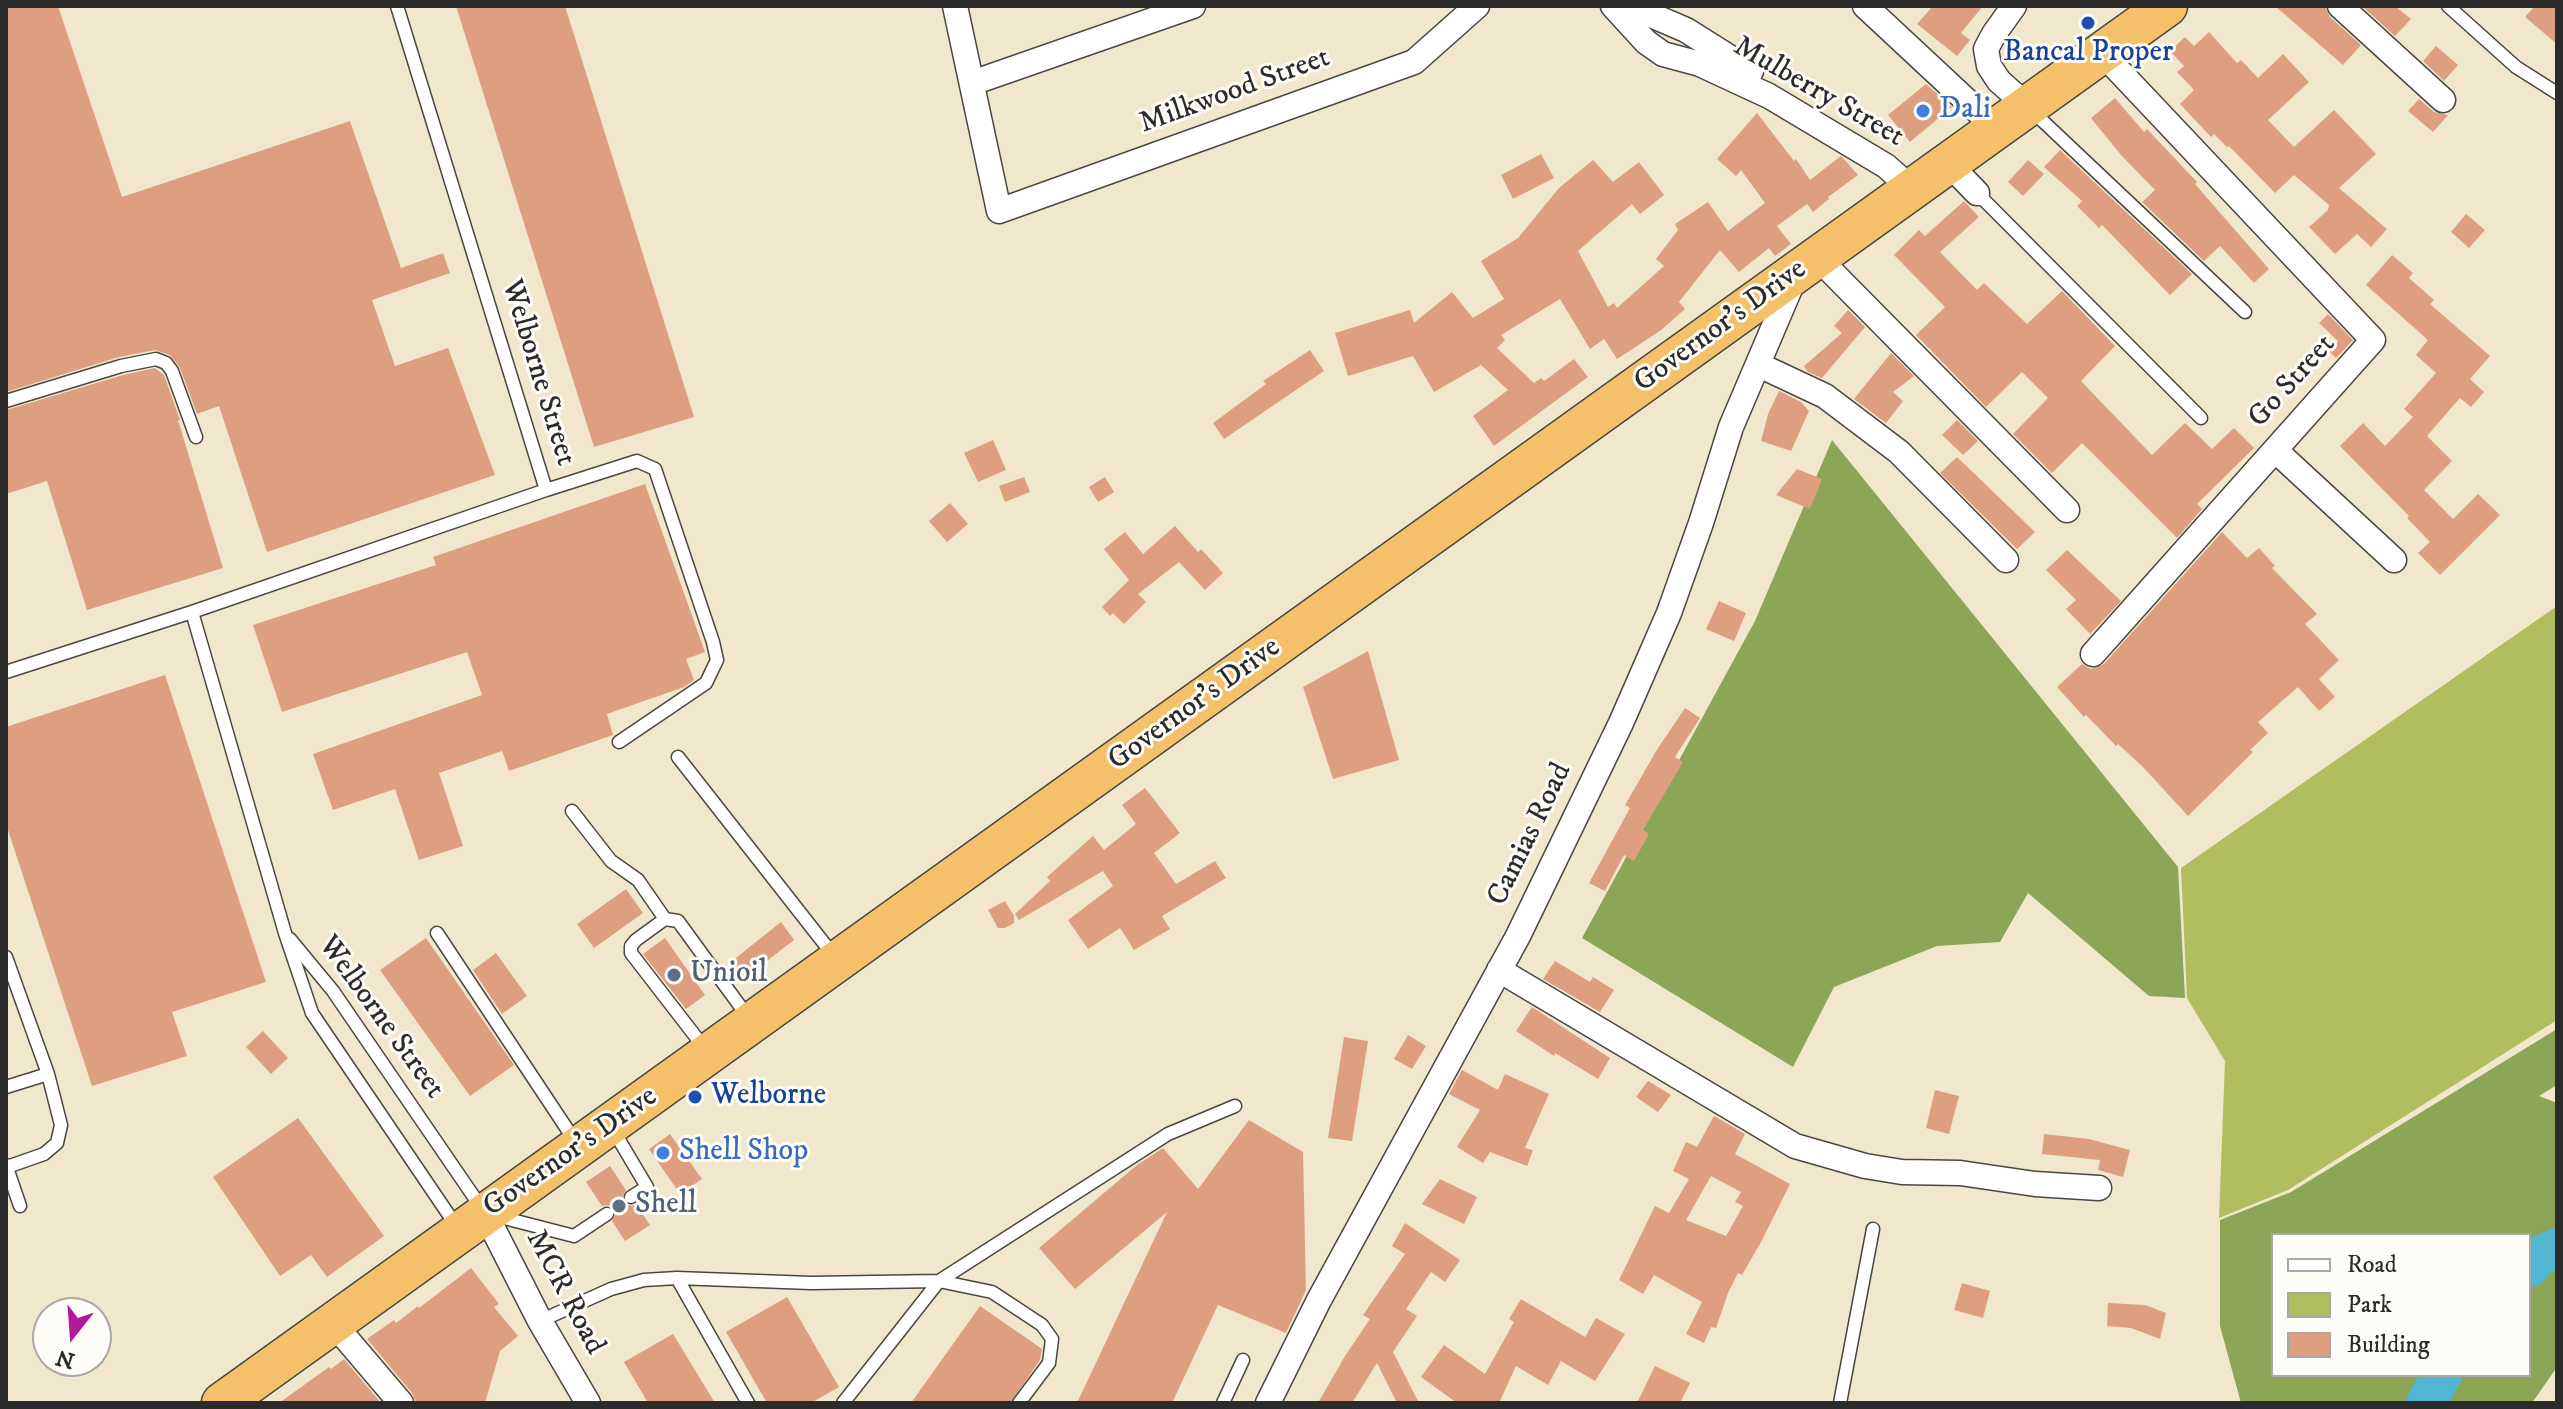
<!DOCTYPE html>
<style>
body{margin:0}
#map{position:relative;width:2563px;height:1409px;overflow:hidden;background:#f1e7cd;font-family:"IM FELL DW Pica",serif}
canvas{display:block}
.frame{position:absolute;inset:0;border:8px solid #2b2b2b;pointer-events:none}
.legend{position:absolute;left:2271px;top:1233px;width:260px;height:144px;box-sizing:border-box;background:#fdfcf7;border:2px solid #a9a8a5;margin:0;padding:10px 14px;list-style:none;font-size:24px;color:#2b2b2b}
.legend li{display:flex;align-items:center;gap:16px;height:40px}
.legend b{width:40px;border:2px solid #a9a8a5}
.north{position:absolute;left:32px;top:1297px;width:80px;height:80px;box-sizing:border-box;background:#fdfcf7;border:2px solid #a9a8a5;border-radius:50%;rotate:197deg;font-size:22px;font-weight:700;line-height:32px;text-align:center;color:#2b2b2b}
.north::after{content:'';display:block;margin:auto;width:28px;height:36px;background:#b5179e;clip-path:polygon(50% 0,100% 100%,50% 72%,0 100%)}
</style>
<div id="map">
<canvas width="2563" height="1409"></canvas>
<div class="frame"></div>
<ul class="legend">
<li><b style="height:10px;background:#fff"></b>Road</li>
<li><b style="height:22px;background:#b0be60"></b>Park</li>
<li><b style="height:22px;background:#de9f80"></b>Building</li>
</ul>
<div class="north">N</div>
</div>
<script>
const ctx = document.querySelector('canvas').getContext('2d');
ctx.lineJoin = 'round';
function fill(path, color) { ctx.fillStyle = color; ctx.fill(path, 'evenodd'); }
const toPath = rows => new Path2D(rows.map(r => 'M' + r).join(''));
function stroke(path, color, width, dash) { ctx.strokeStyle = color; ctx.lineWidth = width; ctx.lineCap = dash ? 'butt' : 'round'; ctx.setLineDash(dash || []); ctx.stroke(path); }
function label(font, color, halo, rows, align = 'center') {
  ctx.font = font + ' "IM FELL DW Pica",serif'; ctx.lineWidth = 6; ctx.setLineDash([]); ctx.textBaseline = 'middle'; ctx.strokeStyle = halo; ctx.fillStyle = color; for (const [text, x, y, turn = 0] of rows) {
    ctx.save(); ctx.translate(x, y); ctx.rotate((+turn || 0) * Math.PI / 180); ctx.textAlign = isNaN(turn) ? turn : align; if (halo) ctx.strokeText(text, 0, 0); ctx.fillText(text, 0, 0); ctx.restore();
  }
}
fill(toPath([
 [2557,606,2557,1020,2288,1190,2219,1218,2225,1061,2187,998,2181,868]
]), '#b0be60');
fill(toPath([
 [1832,440,2178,867,2185,998,2149,996,2028,893,2000,942,1937,946,1834,987,1793,1067,1582,938,1755,621],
 [2557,1029,2557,1085,2539,1096,2557,1103,2557,1367,2532,1403,2241,1403,2220,1326,2220,1220,2291,1192],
 [2273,1235,2529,1235,2529,1375,2273,1375]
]), '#8ca556');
stroke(toPath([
 [2529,1267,2541,1255,2557,1248],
 [2426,1403,2442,1375]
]), '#52b5d1', 40);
fill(toPath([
 [6,6,58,6,122,197,350,121,401,268,443,253,450,273,372,300,395,366,448,348,495,475,267,552,219,406,197,414,180,368,170,355,155,350,119,357,6,392],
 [456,6,565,6,694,417,594,447],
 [1933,6,1983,6,1961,33,1970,40,1957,56,1917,24],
 [2275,6,2325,6,2330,17,2361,45,2343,65],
 [2362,6,2395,6,2411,19,2395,36],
 [2535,6,2557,6,2557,44,2525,17],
 [2209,32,2237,63,2241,60,2258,78,2283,54,2309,82,2268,120,2294,147,2334,110,2376,154,2339,188,2387,229,2371,247,2357,234,2335,254,2309,227,2328,210,2329,205,2294,175,2275,193,2229,146,2227,147,2214,134,2211,137,2180,104,2194,90,2177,72,2184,66,2170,51,2185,37,2194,46],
 [2436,46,2458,65,2444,81,2423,61],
 [1926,84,1952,107,1910,142,1888,115],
 [2115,98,2144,132,2147,129,2197,182,2195,184,2269,269,2254,283,2220,246,2204,261,2142,202,2155,190,2121,155,2091,118],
 [2419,99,2434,112,2448,115,2433,132,2408,111],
 [1757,113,1794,161,1796,159,1810,180,1841,156,1858,175,1828,197,1829,199,1813,212,1807,204,1777,226,1791,244,1775,256,1769,248,1739,272,1720,250,1679,302,1685,309,1660,331,1617,359,1604,339,1590,349,1560,299,1501,335,1505,340,1497,348,1534,383,1541,378,1544,381,1574,359,1588,377,1494,446,1473,416,1508,390,1481,365,1434,392,1413,356,1348,376,1335,333,1410,310,1414,323,1452,292,1473,318,1504,299,1481,261,1518,238,1559,188,1593,160,1613,182,1639,162,1664,195,1640,214,1632,204,1578,251,1608,307,1614,303,1617,308,1664,266,1656,259,1678,230,1675,224,1708,202,1728,231,1765,203,1741,170,1736,176,1717,159],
 [2060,150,2192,274,2170,295,2102,225,2099,228,2077,206,2082,201,2044,167],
 [1541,154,1554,178,1513,199,1501,175],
 [2028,160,2044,174,2023,196,2008,182],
 [1964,201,1979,217,1940,252,1977,290,1984,283,2027,324,2062,291,2115,346,2081,381,2152,455,2185,423,2212,449,2234,428,2254,448,2197,504,2202,509,2177,538,2082,443,2052,473,2013,434,2048,398,2022,372,1986,407,1916,335,1945,307,1894,255,1919,230,1925,236],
 [2466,214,2485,230,2469,248,2451,232],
 [2392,255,2413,273,2409,278,2434,300,2430,304,2490,356,2470,379,2484,392,2471,407,2460,398,2427,436,2452,461,2424,490,2453,519,2478,494,2500,515,2440,575,2418,553,2430,542,2407,518,2409,516,2340,446,2363,423,2385,446,2413,417,2404,409,2436,373,2416,355,2428,340,2366,285],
 [1848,310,1865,327,1822,378,1808,372,1804,366,1842,333,1834,326],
 [2328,314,2353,340,2336,358,2329,351,2338,341,2319,323],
 [1310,350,1324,371,1224,439,1213,423,1266,384,1263,381],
 [1891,353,1914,376,1893,392,1903,401,1886,423,1854,399],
 [155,368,164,375,180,420,178,420,223,568,87,610,47,481,6,494,6,410,123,375],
 [1779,391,1801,402,1809,411,1791,451,1761,441,1768,414],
 [1957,420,1978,441,1963,455,1942,435],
 [993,440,1006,470,978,482,964,453],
 [1957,457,2035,532,2017,549,1940,473],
 [1797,469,1822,479,1810,509,1776,495],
 [1024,477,1030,492,1005,502,999,486],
 [1105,477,1114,492,1098,502,1089,487],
 [645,484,705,652,686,659,694,680,684,687,607,714,613,735,509,771,502,751,439,773,463,846,419,860,395,789,333,810,313,754,482,695,467,652,282,712,253,625,436,565,433,557],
 [950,503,968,524,947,542,929,521],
 [1175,526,1198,552,1201,549,1223,573,1205,590,1179,562,1138,594,1146,602,1124,624,1113,613,1110,616,1102,607,1129,580,1104,549,1125,532,1143,554],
 [2222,532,2247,558,2259,548,2275,566,2272,568,2317,614,2305,624,2339,660,2319,679,2335,697,2319,711,2298,687,2258,722,2268,733,2250,750,2253,752,2188,816,2143,767,2118,744,2116,746,2086,715,2084,717,2057,687,2082,664,2091,669,2104,664],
 [2067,550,2121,601,2090,634,2066,609,2076,600,2046,570],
 [1719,601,1746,613,1734,641,1706,629],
 [1368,651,1399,760,1333,779,1303,687],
 [165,675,266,982,172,1012,187,1056,92,1086,6,824,6,727],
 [1685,708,1700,718,1675,757,1683,762,1643,830,1649,834,1634,861,1624,855,1605,891,1589,883,1630,808,1625,805,1658,748],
 [1145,788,1180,833,1154,853,1176,884,1215,861,1226,878,1162,916,1170,929,1134,950,1120,928,1088,949,1068,920,1113,886,1103,871,1019,920,1015,914,1050,881,1047,877,1093,836,1104,850,1136,824,1122,805],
 [626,889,643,913,594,948,577,924],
 [1005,901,1014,916,1014,923,1005,928,998,928,988,910],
 [781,922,794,940,745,978,732,961],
 [426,938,514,1065,470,1096,380,970],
 [665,938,705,995,686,1009,643,954],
 [496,953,527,996,502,1014,473,970],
 [1555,961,1590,982,1593,977,1614,990,1600,1012,1543,979],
 [1532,1007,1610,1058,1598,1079,1555,1053,1554,1056,1516,1031],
 [263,1031,288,1058,271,1074,246,1047],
 [1408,1035,1426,1046,1412,1069,1394,1059],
 [1344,1037,1368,1041,1352,1141,1328,1138],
 [1462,1070,1498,1090,1505,1074,1549,1094,1525,1148,1533,1150,1527,1166,1490,1152,1483,1163,1457,1147,1480,1110,1449,1094],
 [1648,1081,1671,1095,1658,1112,1636,1097],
 [1935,1090,1959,1096,1949,1134,1926,1128],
 [1714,1116,1745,1134,1735,1154,1790,1184,1761,1242,1742,1275,1738,1273,1728,1293,1716,1328,1711,1327,1704,1343,1686,1334,1702,1302,1654,1275,1643,1294,1619,1280,1655,1206,1669,1213,1689,1179,1673,1171,1686,1142,1697,1147],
 [1711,1176,1741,1192,1735,1202,1743,1206,1726,1236,1686,1220],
 [298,1118,384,1236,327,1277,311,1255,280,1276,213,1177],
 [1249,1120,1303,1152,1306,1290,1286,1333,1218,1305,1172,1403,1077,1403,1167,1212,1075,1289,1039,1248,1137,1165,1163,1148,1198,1189],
 [670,1134,702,1179,680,1194,649,1149],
 [2044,1134,2089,1139,2130,1150,2123,1177,2098,1170,2100,1160,2042,1154],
 [610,1166,626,1190,622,1197,624,1202,631,1206,636,1204,650,1225,625,1241,612,1221,616,1214,614,1208,607,1205,602,1206,586,1182],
 [1440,1179,1477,1197,1464,1224,1422,1204],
 [1405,1223,1460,1260,1445,1282,1431,1272,1406,1309,1417,1316,1393,1352,1419,1403,1397,1403,1377,1363,1352,1403,1318,1403,1345,1356,1370,1319,1363,1315,1405,1254,1392,1246],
 [471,1268,499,1304,494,1307,518,1336,500,1351,485,1403,416,1403,412,1393,367,1339,394,1320,396,1323,418,1306,419,1308],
 [1962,1283,1990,1291,1983,1318,1954,1310],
 [787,1297,839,1387,811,1403,767,1403,726,1332],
 [1521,1299,1585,1337,1596,1318,1625,1334,1595,1381,1561,1361,1548,1385,1516,1366,1499,1403,1457,1403,1421,1377,1444,1345,1485,1374,1514,1322,1509,1319],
 [2108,1303,2145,1305,2166,1313,2160,1339,2131,1328,2107,1326],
 [980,1306,1042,1349,1040,1360,1010,1403,911,1403],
 [673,1334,715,1403,648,1403,624,1362],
 [344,1359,381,1403,279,1403,329,1367,331,1369],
 [1655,1366,1690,1383,1680,1403,1637,1403]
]), '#de9f80');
const service = toPath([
 [2448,6,2516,67,2557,93],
 [2030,109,2245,312],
 [1977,193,2201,418],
 [6,401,121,366,156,359,166,363,172,371,196,437],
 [546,490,637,461,655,469,713,642,717,660,706,683,619,742],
 [192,612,285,933,312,1013,457,1227],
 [6,672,192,612,546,490,397,6],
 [678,757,834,956],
 [572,811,611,861,638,880,665,919],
 [437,933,575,1141],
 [290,939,333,991,485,1213,574,1236,607,1214],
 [6,957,48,1074,61,1125,57,1143,44,1154,7,1167],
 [706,1050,631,953,631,946,636,940,665,919,678,921,748,1017],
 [6,1087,48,1074],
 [612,1128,647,1187,631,1197],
 [6,1165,20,1206],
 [677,1278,748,1403],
 [540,1321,611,1289,644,1280,677,1278,811,1283,939,1281,992,1292,1042,1325,1052,1339,1049,1363,1019,1403],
 [843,1403,939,1281,1168,1134,1235,1106],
 [1223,1403,1243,1360],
 [1840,1403,1873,1229]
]);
const minor = toPath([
 [955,6,999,211,1414,62,1477,6],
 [1613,6,1646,42,1663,54,1700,64,1769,96,1886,166,1912,189],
 [1630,6,1686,30,1751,71],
 [1865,6,1997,129],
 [2014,6,1994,34,1986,49,1989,66,1999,81,2028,107],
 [2340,6,2443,100],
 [972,83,1193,6],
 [1948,163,1977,193],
 [1817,257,2067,510],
 [1759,365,1825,396,1899,452,2006,560],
 [2275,450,2394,560],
 [2093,654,2373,340,2102,53],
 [1499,970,1795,1146,1865,1166,1902,1172,1960,1173,2035,1184,2099,1188],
 [485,1213,540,1321,588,1403],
 [333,1323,401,1403],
 [1268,1403,1319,1300,1518,936,1621,723,1669,613,1701,523,1731,427,1795,277]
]);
const trunk = toPath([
 [222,1403,2167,6]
]);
stroke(service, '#494743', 15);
stroke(minor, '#494743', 27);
stroke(trunk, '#494743', 43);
stroke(service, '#fff', 12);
stroke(minor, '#fff', 24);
stroke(trunk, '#f4c16a', 40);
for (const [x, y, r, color] of [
 [2088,23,8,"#1a4fb4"],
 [1923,111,8,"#3f7fe0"],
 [674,975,8,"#5c6f8a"],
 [695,1097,8,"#1a4fb4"],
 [663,1153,8,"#3f7fe0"],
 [619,1206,8,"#5c6f8a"]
]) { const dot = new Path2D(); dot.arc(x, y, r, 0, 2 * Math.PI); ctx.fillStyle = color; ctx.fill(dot); stroke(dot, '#fdfcf7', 3); }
label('30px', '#164399', '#fdfcf7', [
 ["Bancal Proper",2088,54],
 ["Welborne",711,1097,"left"]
]);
label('30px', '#2b2b2b', '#fdfcf7', [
 ["Milkwood Street",1235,92,-20],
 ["Mulberry Street",1818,93,30],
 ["Governor's Drive",1721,327,-36],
 ["Welborne Street",537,373,73],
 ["Go Street",2293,382,-48],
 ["Governor's Drive",1195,705,-36],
 ["Camias Road",1531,835,-64],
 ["Welborne Street",380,1018,54],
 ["Governor's Drive",571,1153,-35],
 ["MCR Road",564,1293,62]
]);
label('30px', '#366cbe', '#fdfcf7', [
 ["Dali",1939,111],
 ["Shell Shop",679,1153]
], 'left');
label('30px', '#4e5e75', '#fdfcf7', [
 ["Unioil",690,975],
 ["Shell",635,1206]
], 'left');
</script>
